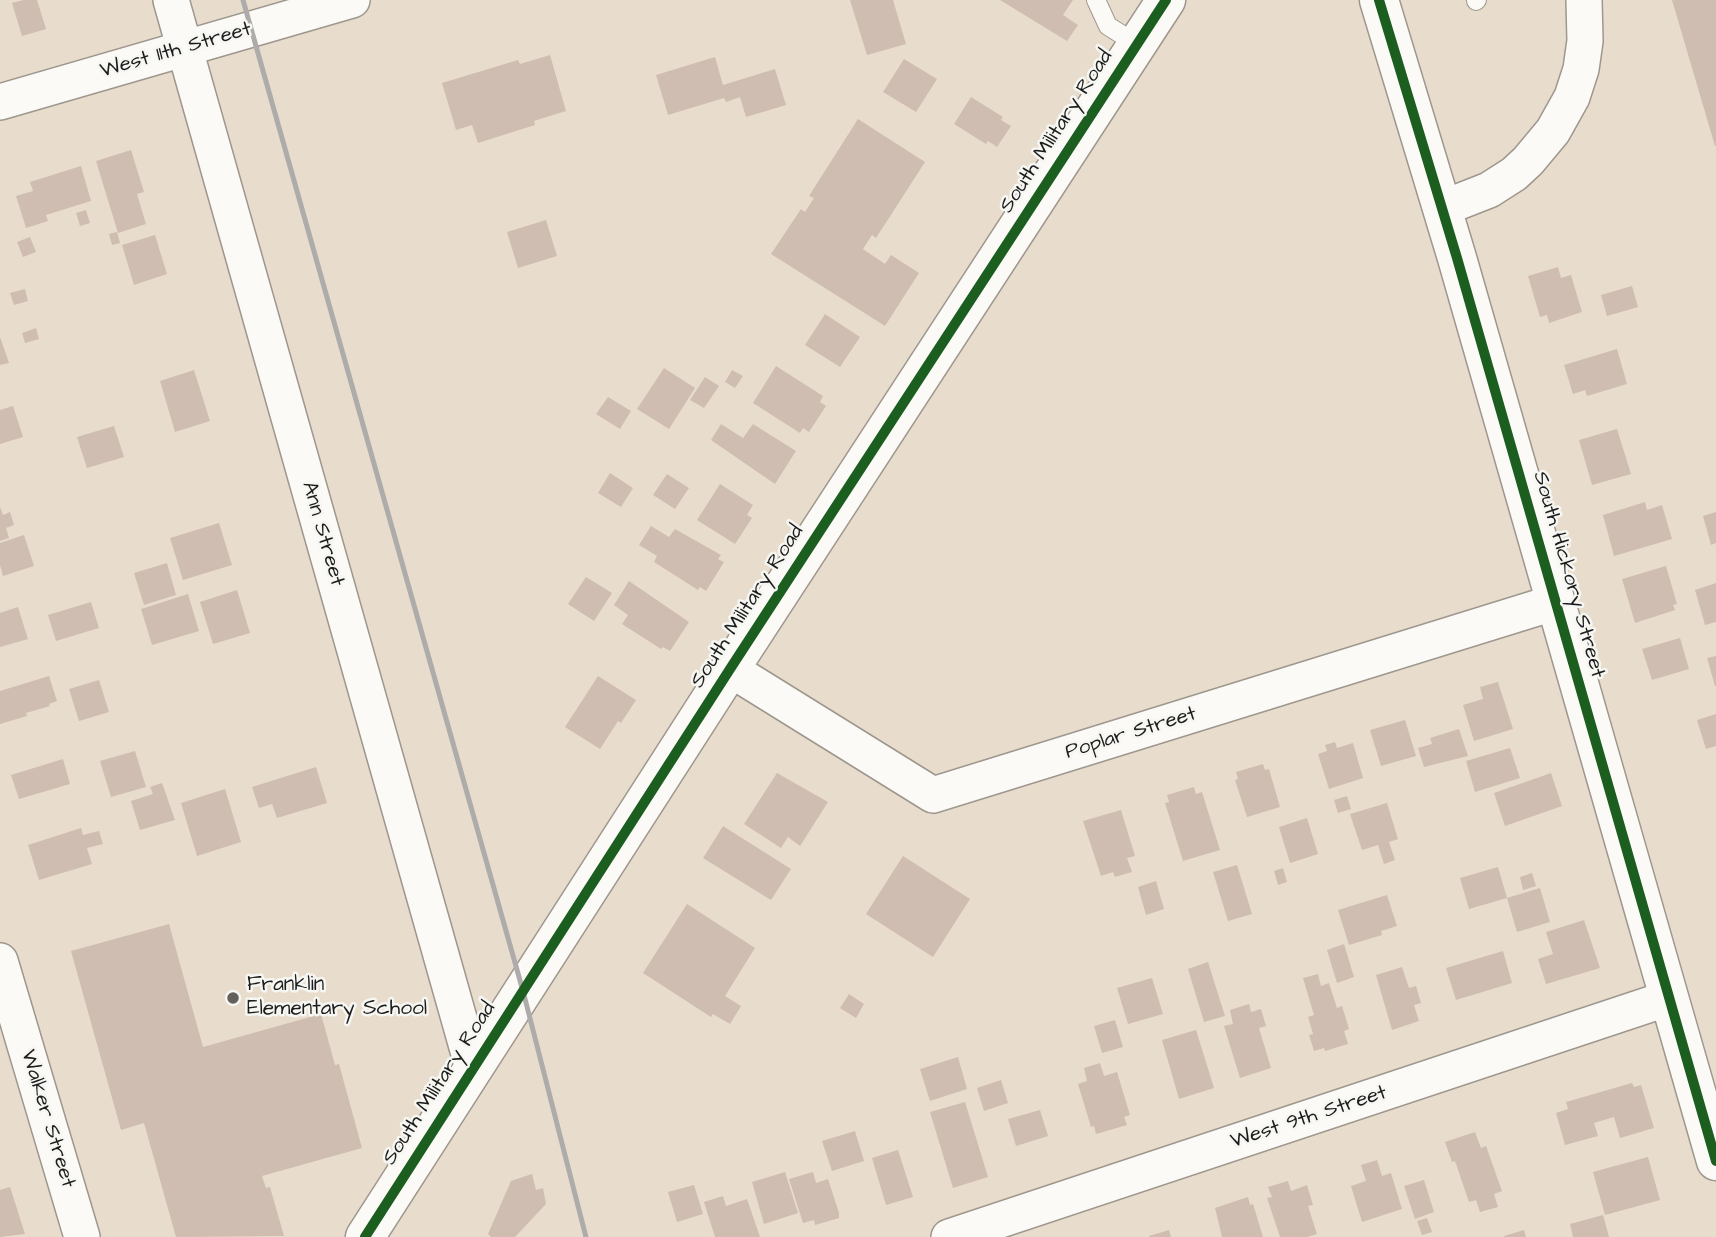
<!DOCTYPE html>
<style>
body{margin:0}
canvas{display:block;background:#e8dccc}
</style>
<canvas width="1716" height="1237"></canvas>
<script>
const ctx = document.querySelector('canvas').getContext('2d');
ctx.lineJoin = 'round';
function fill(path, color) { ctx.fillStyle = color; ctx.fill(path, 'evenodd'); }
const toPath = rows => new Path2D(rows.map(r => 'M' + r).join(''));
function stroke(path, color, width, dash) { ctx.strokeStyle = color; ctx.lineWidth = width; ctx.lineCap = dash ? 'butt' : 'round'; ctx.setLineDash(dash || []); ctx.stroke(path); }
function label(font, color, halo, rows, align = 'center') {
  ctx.font = font + ' "Architects Daughter",sans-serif'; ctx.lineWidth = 5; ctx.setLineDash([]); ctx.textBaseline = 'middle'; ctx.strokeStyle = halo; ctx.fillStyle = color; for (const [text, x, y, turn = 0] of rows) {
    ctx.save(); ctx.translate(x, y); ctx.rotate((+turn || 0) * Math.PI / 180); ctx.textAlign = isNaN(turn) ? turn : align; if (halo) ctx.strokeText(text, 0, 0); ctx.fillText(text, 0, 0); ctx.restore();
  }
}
fill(toPath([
 [24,0,37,0,46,29,22,36,12,3],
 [850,0,893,0,906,44,867,55],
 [1000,0,1073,0,1063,15,1078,25,1067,41],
 [1672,0,1716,0,1716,146,1715,146],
 [550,55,566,111,534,121,535,125,478,143,472,125,456,130,442,83,518,60,520,64],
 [715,57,723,85,775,69,786,105,746,117,740,97,726,102,724,98,668,115,656,75],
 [904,59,937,79,916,112,883,92],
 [971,97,1003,117,1001,120,1011,126,997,147,988,141,986,144,954,124],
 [858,119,925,162,876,238,872,235,863,249,885,264,891,255,919,273,885,326,771,254,801,209,805,212,814,198,809,196],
 [131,150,144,192,137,194,146,224,118,233,96,161],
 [81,166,91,201,46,215,48,221,26,228,16,196,33,191,30,182],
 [86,210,90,223,80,226,76,213],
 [546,220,557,256,518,268,507,232],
 [117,232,120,243,112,245,109,234],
 [155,235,167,274,134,285,122,245],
 [30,237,36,252,23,257,17,242],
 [1558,267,1561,278,1571,275,1582,312,1549,323,1547,315,1540,317,1528,276],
 [1632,286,1638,307,1607,316,1601,295],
 [25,289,28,301,14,305,10,293],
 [825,314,860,337,840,367,805,345],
 [36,328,39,339,25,343,22,333],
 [0,337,9,363,0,365],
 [1617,349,1627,384,1587,396,1585,390,1573,394,1564,365],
 [776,366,823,396,820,402,826,406,809,432,803,428,800,433,753,403],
 [664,368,695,388,669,429,637,409],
 [194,370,210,421,175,432,160,381],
 [732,370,743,376,735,388,725,382],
 [705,377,719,386,704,408,690,400],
 [608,397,631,411,620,429,596,414],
 [13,406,23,437,0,444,0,410],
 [721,424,743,438,753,424,796,451,775,484,711,440],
 [114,426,124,457,87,468,77,437],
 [1617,429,1631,474,1592,485,1579,440],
 [610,473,633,488,621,507,598,493],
 [667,474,689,488,675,509,653,495],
 [720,484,753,505,747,515,752,518,735,544,697,520],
 [1645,502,1647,510,1662,505,1672,539,1614,556,1603,515],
 [0,507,3,515,10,512,14,525,6,528,9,538,0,541],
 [1716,512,1716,543,1711,545,1703,516],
 [219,523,232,565,183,580,170,538],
 [651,526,669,537,675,529,721,555,718,559,724,562,706,591,700,587,698,590,654,562,657,556,639,545],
 [24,535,34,566,3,576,0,565,0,543],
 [167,563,176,595,144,605,134,573],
 [1666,566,1677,604,1673,605,1675,610,1635,623,1622,579],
 [586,577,612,593,594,621,568,604],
 [629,581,689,622,670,651,663,647,661,649,622,624,628,615,614,605],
 [1716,583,1716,622,1705,625,1695,590],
 [237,590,250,633,213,644,200,602],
 [188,594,199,631,152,645,141,609],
 [91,602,99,628,56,641,48,615],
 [18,607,28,639,0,647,0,613],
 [1680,638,1689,669,1652,680,1642,649],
 [1716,656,1716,686,1715,686,1707,658],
 [49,676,57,701,49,704,50,706,26,713,27,716,0,724,0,691],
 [598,676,636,700,621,723,618,721,600,749,565,727],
 [99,680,109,712,79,721,69,689],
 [1498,682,1513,729,1474,741,1463,705,1483,699,1480,687],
 [1716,714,1716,746,1706,749,1697,720],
 [1405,720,1416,756,1381,766,1370,730],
 [1459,729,1468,756,1424,767,1418,748,1432,744,1430,738],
 [1335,742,1337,748,1353,743,1363,778,1329,789,1318,754,1327,751,1325,745],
 [1510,748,1520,778,1475,792,1466,761],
 [135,751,146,787,111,797,100,761],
 [63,759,70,784,19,799,11,775],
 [1263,764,1265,770,1269,769,1280,807,1247,817,1235,780,1238,779,1236,772],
 [316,767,327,803,277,818,272,804,259,808,252,787],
 [777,773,828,802,800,846,788,837,781,848,744,824],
 [1551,773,1562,806,1505,826,1494,793],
 [162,783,175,820,140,830,131,801,153,794,150,787],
 [1194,787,1196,794,1202,792,1220,850,1183,861,1165,803,1169,802,1167,795],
 [225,789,241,842,197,856,181,803],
 [1347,796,1351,809,1338,813,1334,800],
 [1387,803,1398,839,1389,842,1395,860,1384,864,1378,845,1362,850,1350,814],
 [1121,810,1135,856,1127,858,1132,872,1115,877,1113,872,1101,876,1083,821],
 [1307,818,1318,854,1290,863,1279,827],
 [723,826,791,869,771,900,703,858],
 [81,828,83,835,99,831,103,844,87,848,92,864,39,880,28,845],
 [903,856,970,899,933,957,866,914],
 [1237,865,1252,914,1228,921,1213,872],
 [1498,867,1507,898,1540,888,1550,922,1517,932,1507,898,1469,909,1460,878],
 [1283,868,1287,882,1278,885,1274,871],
 [1532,873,1536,886,1523,890,1520,877],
 [1156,881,1164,909,1146,915,1138,887],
 [1387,895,1397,926,1381,931,1382,935,1349,945,1338,910],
 [687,904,755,948,725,996,741,1006,730,1024,713,1014,711,1017,643,973],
 [1584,920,1600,968,1546,984,1538,959,1553,954,1546,932],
 [169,924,203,1047,321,1014,335,1065,339,1064,362,1148,262,1176,266,1188,270,1187,284,1236,176,1237,144,1123,121,1130,71,951],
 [1344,944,1354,977,1337,983,1327,950],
 [1503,951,1512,983,1456,1000,1446,968],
 [1208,962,1225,1016,1204,1022,1188,969],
 [1402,967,1409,988,1416,986,1421,1003,1414,1005,1419,1021,1392,1030,1376,975],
 [1318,974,1321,986,1329,983,1337,1008,1342,1006,1349,1029,1344,1031,1348,1044,1325,1051,1324,1048,1314,1051,1309,1035,1313,1034,1308,1017,1314,1015,1303,978],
 [1152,978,1163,1014,1128,1024,1117,988],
 [849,994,864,1004,856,1018,840,1008],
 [1249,1004,1251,1012,1261,1009,1266,1026,1259,1028,1271,1068,1240,1078,1224,1026,1233,1024,1230,1010],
 [1115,1020,1123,1047,1102,1053,1094,1026],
 [1196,1030,1214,1088,1179,1099,1162,1040],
 [958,1057,967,1089,930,1101,920,1069],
 [1100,1063,1104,1076,1117,1072,1130,1115,1124,1117,1127,1125,1096,1134,1094,1126,1091,1127,1078,1084,1087,1081,1084,1068],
 [1001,1080,1008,1103,984,1111,977,1088],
 [1632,1083,1634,1087,1641,1085,1654,1128,1620,1138,1614,1117,1594,1123,1598,1136,1565,1145,1556,1113,1568,1109,1566,1102],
 [965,1102,988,1177,953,1188,930,1112],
 [1040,1110,1048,1136,1016,1146,1008,1119],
 [855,1131,864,1161,832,1171,822,1141],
 [1475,1132,1481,1148,1486,1146,1502,1191,1494,1194,1498,1207,1480,1212,1476,1200,1469,1202,1455,1161,1452,1162,1445,1142],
 [898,1150,913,1197,886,1205,872,1158],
 [1648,1157,1660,1200,1605,1215,1593,1172],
 [1377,1160,1382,1176,1391,1173,1402,1209,1362,1222,1351,1186,1366,1181,1361,1165],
 [785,1172,798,1213,764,1224,752,1182],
 [813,1172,816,1183,828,1179,839,1213,839,1218,815,1225,814,1220,803,1223,789,1179],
 [532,1174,536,1190,543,1188,546,1204,515,1237,491,1237,488,1234,511,1181],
 [1424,1180,1434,1212,1415,1219,1404,1186],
 [1288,1181,1291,1191,1307,1185,1313,1205,1308,1206,1317,1234,1307,1237,1280,1237,1267,1198,1272,1197,1268,1187],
 [694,1185,703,1214,677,1222,668,1192],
 [10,1187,25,1234,0,1237,0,1190],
 [723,1196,726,1206,747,1199,760,1237,715,1237,704,1202],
 [1248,1197,1250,1205,1253,1204,1263,1237,1222,1237,1215,1208],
 [1603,1215,1609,1237,1573,1237,1570,1224],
 [1427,1218,1432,1232,1422,1235,1417,1221],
 [1169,1230,1171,1237,1149,1237,1149,1236],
 [1524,1230,1526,1237,1504,1237,1504,1236]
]), '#cfbdb1');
const service = toPath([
 [1096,0,1108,26,1137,44],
 [1476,1,1477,0]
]);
const minor = toPath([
 [171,0,473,1068],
 [0,102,352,0],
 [1443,208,1489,190,1514,174,1528,161,1553,131,1572,97,1581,69,1585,41,1584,0],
 [730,669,933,795,1556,602],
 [0,961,82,1237],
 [949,1237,1669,998]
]);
const tertiary = toPath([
 [1379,0,1457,258,1716,1161]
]);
const secondary = toPath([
 [365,1237,730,669,1166,0]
]);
stroke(service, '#9e978e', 20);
stroke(minor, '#9e978e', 38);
stroke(tertiary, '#9e978e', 41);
stroke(secondary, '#9e978e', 41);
stroke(service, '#fcfaf7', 18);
stroke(minor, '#fcfaf7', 35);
stroke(tertiary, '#fcfaf7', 38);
stroke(secondary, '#fcfaf7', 38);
stroke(toPath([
 [243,0,523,991,586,1237]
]), '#aeacaa', 5);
stroke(toPath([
 [1379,0,1457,258,1716,1161],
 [365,1237,730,669,1166,0]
]), '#1b5e20', 10);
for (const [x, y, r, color] of [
 [233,998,7,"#635f5a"]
]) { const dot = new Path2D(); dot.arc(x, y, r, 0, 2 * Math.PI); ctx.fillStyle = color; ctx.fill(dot); stroke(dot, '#f6f6f2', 2.5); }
label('21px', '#1c1c1c', '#f6f6f2', [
 ["West 11th Street",176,51,-16],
 ["South Military Road",1057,132,-57],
 ["Ann Street",322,534,74],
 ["South Hickory Street",1568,575,74],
 ["South Military Road",748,607,-57],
 ["Poplar Street",1131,734,-17],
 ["South Military Road",440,1084,-57],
 ["West 9th Street",1309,1118,-18],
 ["Walker Street",47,1119,73]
]);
label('21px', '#1c1c1c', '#f6f6f2', [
 ["Franklin",247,986],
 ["Elementary School",247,1010]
], 'left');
</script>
